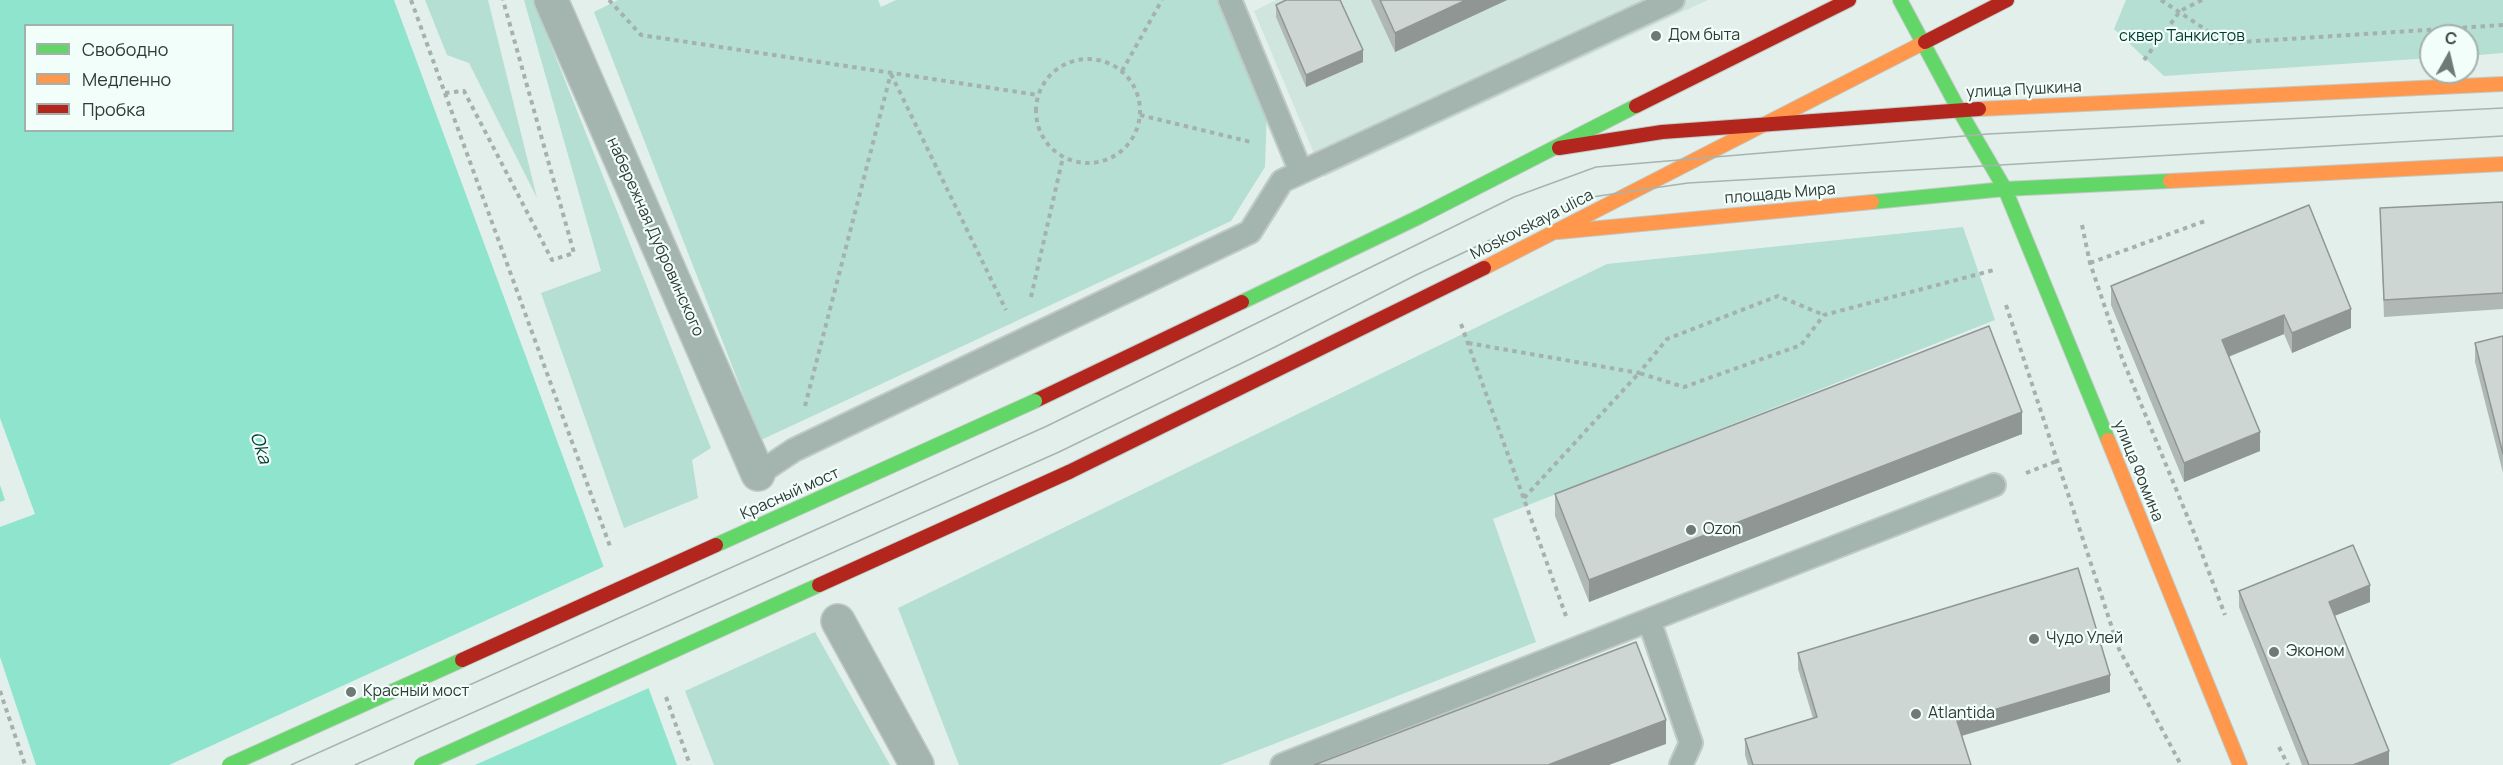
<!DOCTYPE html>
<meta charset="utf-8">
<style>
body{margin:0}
#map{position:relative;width:2503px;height:765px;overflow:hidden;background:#e3efeb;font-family:Manrope,sans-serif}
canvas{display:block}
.legend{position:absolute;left:24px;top:24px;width:210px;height:108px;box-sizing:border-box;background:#f1fefa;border:2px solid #a4b0ac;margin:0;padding:8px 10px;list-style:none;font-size:18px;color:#313a37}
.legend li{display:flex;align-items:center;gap:12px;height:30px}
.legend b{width:30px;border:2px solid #a4b0ac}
.north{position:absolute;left:2419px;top:24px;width:60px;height:60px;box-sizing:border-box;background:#f1fefa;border:2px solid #a4b0ac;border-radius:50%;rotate:8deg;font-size:16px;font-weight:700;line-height:24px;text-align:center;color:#313a37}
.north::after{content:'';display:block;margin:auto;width:21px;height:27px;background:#6f7976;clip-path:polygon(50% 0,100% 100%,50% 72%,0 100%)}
</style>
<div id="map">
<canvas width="2503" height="765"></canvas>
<ul class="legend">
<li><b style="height:8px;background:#63d668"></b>Свободно</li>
<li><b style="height:8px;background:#ff974d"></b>Медленно</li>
<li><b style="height:8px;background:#b3261e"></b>Пробка</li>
</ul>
<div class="north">С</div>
</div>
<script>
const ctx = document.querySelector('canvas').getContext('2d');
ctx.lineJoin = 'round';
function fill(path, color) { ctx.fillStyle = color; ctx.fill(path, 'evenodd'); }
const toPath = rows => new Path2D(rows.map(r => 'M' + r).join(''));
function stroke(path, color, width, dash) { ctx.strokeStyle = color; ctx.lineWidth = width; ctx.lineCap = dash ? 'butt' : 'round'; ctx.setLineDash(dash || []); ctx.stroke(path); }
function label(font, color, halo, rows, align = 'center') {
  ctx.font = font + ' Manrope,sans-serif'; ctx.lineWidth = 4.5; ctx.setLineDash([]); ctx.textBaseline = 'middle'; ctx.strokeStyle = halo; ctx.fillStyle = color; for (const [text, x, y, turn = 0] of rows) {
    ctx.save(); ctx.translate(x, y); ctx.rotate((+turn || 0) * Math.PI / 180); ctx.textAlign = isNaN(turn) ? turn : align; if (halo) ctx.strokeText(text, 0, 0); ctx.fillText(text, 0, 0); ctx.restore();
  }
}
fill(toPath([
 [1276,0,1708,0,1324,177,1254,11]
]), '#cfe5dd');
fill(toPath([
 [425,0,488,0,537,198,469,63,447,55],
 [524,0,533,0,711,448,692,460,698,498,624,528,541,293,601,271],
 [618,0,878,0,881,7,896,0,1222,0,1267,107,1265,167,1231,221,761,440,594,12],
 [2126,0,2503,0,2503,53,2467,56,2467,36,2431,36,2431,58,2164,76,2114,29],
 [1963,227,1995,320,1493,519,1536,642,1220,765,959,765,898,608,1607,264],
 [815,632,890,765,714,765,685,691]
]), '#b4dfd2');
fill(toPath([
 [0,0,394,0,677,765,36,765,0,657],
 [26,26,232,26,232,130,26,130]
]), '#8ee4cc');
fill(toPath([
 [0,418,35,514,0,527,0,502,5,500,0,485],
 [605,566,651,687,475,765,169,765]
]), '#e3efeb');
const lane = toPath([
 [1230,0,1301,172],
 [758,474,794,450,1250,232,1282,181,1673,0],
 [1649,620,1994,485],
 [1282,765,1649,620,1691,743,1681,765]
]);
const street = toPath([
 [551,0,758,474],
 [838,621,917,765]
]);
const fast = toPath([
 [1900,0,1959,110,2005,189,2108,440],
 [1872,202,2005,189,2170,181],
 [1242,302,1419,217,1636,106]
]);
const slow = toPath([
 [1979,109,2503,84],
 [2170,181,2503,164],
 [1558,232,1872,202],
 [1484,268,1925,42],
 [2108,440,2240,765]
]);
const jam = toPath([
 [1925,42,2007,0],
 [1636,106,1849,0],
 [1559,148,1662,132,1979,109],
 [1035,401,1242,302],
 [1069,472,1484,268]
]);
stroke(lane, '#c0cac6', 26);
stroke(street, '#c0cac6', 36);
stroke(fast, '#c0cac6', 16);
stroke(slow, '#c0cac6', 16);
stroke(jam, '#c0cac6', 16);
stroke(toPath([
 [411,0,611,549],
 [609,0,641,35,1038,95],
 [2161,0,2226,43,2503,25],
 '1036 111a52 52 0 1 1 104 0a52 52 0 1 1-104 0Z',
 [2144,60,2180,11,2202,0],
 [1122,71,1162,0],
 [891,74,1006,310],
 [445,93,464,91,552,260,574,253,503,0],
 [1140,115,1251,142],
 [2082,225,2090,263,2122,358,2195,535,2225,615],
 [2090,263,2205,221],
 [1031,297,1063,157],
 [2006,305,2119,649,2181,765],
 [1461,324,1566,616],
 [1468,343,1639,373,1667,339,1778,296,1824,315],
 [805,406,891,73],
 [2026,473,2057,461],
 [1524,498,1639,373,1684,387,1801,345,1824,315,1994,270],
 [0,691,25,765],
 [666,697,690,765],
 [2279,747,2288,765]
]), '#a5b1ad', 4, [4.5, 4.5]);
stroke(lane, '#a4b4af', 22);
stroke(street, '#a4b4af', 33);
stroke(fast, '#63d668', 14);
stroke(slow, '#ff974d', 14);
stroke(jam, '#b3261e', 14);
stroke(toPath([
 [291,765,1047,426,1514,197,1596,167,1988,134,2503,108],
 [355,765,1059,452,1273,348,1416,275,1537,218,1592,197,1688,183,2503,136]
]), '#a7b3af', 1.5);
const fastBridge = toPath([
 [716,545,1035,401],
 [229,765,462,660],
 [421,765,819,585]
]);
const jamBridge = toPath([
 [819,585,1069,472],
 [462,660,716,545]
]);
stroke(fastBridge, '#c0cac6', 16, []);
stroke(jamBridge, '#c0cac6', 16, []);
stroke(fastBridge, '#63d668', 14);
stroke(jamBridge, '#b3261e', 14);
fill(toPath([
 [1371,0,1507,0,1395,52],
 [1276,5,1363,62,1306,87,1276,17],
 [2503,202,2503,309,2384,317,2380,208],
 [2111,286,2351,328,2292,353,2284,334,2229,357,2260,451,2184,482,2111,305],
 [2503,336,2503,473,2475,362,2475,343],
 [2022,434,1589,602,1555,516,1555,494],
 [2239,591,2370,602,2334,616,2389,765,2302,765,2239,607],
 [1798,653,2110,692,1962,736,1971,765,1748,765,1745,755,1745,739,1813,718,1798,669]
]), '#b0b8b5');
fill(toPath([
 [1466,0,1507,0,1395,52,1395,33],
 [1363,50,1363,62,1306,87,1306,75],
 [2351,309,2351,328,2292,353,2292,333],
 [2284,315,2284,334,2222,359,2222,340],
 [2022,412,2022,434,1589,602,1589,580],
 [2260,432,2260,451,2184,482,2184,463],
 [2370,585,2370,602,2329,618,2329,602],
 [2110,675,2110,692,1957,737,1957,721],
 [1666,720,1666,744,1609,765,1548,765],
 [2389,751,2389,765,2353,765]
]), '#909694');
const building = toPath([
 [1286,0,1340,0,1363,50,1306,75,1276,5,1286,0],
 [1380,0,1466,0,1395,33,1380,0],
 [2503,202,2503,293,2384,300,2380,208,2503,202],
 [2309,205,2351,309,2292,333,2284,315,2222,340,2260,432,2184,463,2111,286,2309,205],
 [1989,326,2022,412,1589,580,1555,494,1989,326],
 [2503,336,2503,454,2475,343,2503,336],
 [2353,545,2370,585,2329,602,2389,751,2353,765,2309,765,2239,591,2353,545],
 [2078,568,2110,675,1957,721,1971,765,1753,765,1745,739,1817,717,1798,653,2078,568],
 [1636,642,1666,720,1548,765,1314,765,1636,642]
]);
fill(building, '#cdd6d3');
stroke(building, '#909694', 1.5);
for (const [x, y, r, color] of [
 [1656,36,6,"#6f7976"],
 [1691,530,6,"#6f7976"],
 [2034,639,6,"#6f7976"],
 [2274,652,6,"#6f7976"],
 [351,692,6,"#6f7976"],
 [1916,714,6,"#6f7976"]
]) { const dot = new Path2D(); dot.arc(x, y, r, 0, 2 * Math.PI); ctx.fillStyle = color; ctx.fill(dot); stroke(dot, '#f1fefa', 2); }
label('16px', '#313a37', '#f1fefa', [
 ["Дом быта",1668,36],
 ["Ozon",1703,530],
 ["Чудо Улей",2046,639],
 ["Эконом",2286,652],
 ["Красный мост",363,692],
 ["Atlantida",1928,714]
], 'left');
label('16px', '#013a2e', '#f1fefa', [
 ["сквер Танкистов",2182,37]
]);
label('16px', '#313a37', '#f1fefa', [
 ["улица Пушкина",2024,90,-3],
 ["площадь Мира",1780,194,-5],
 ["Moskovskaya ulica",1532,225,-27],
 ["набережная Дубровинского",655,237,66],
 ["улица Фомина",2138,471,68],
 ["Красный мост",790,494,-24]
]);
label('italic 18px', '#063e31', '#f1fefa', [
 ["Oka",260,448,72]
]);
</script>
